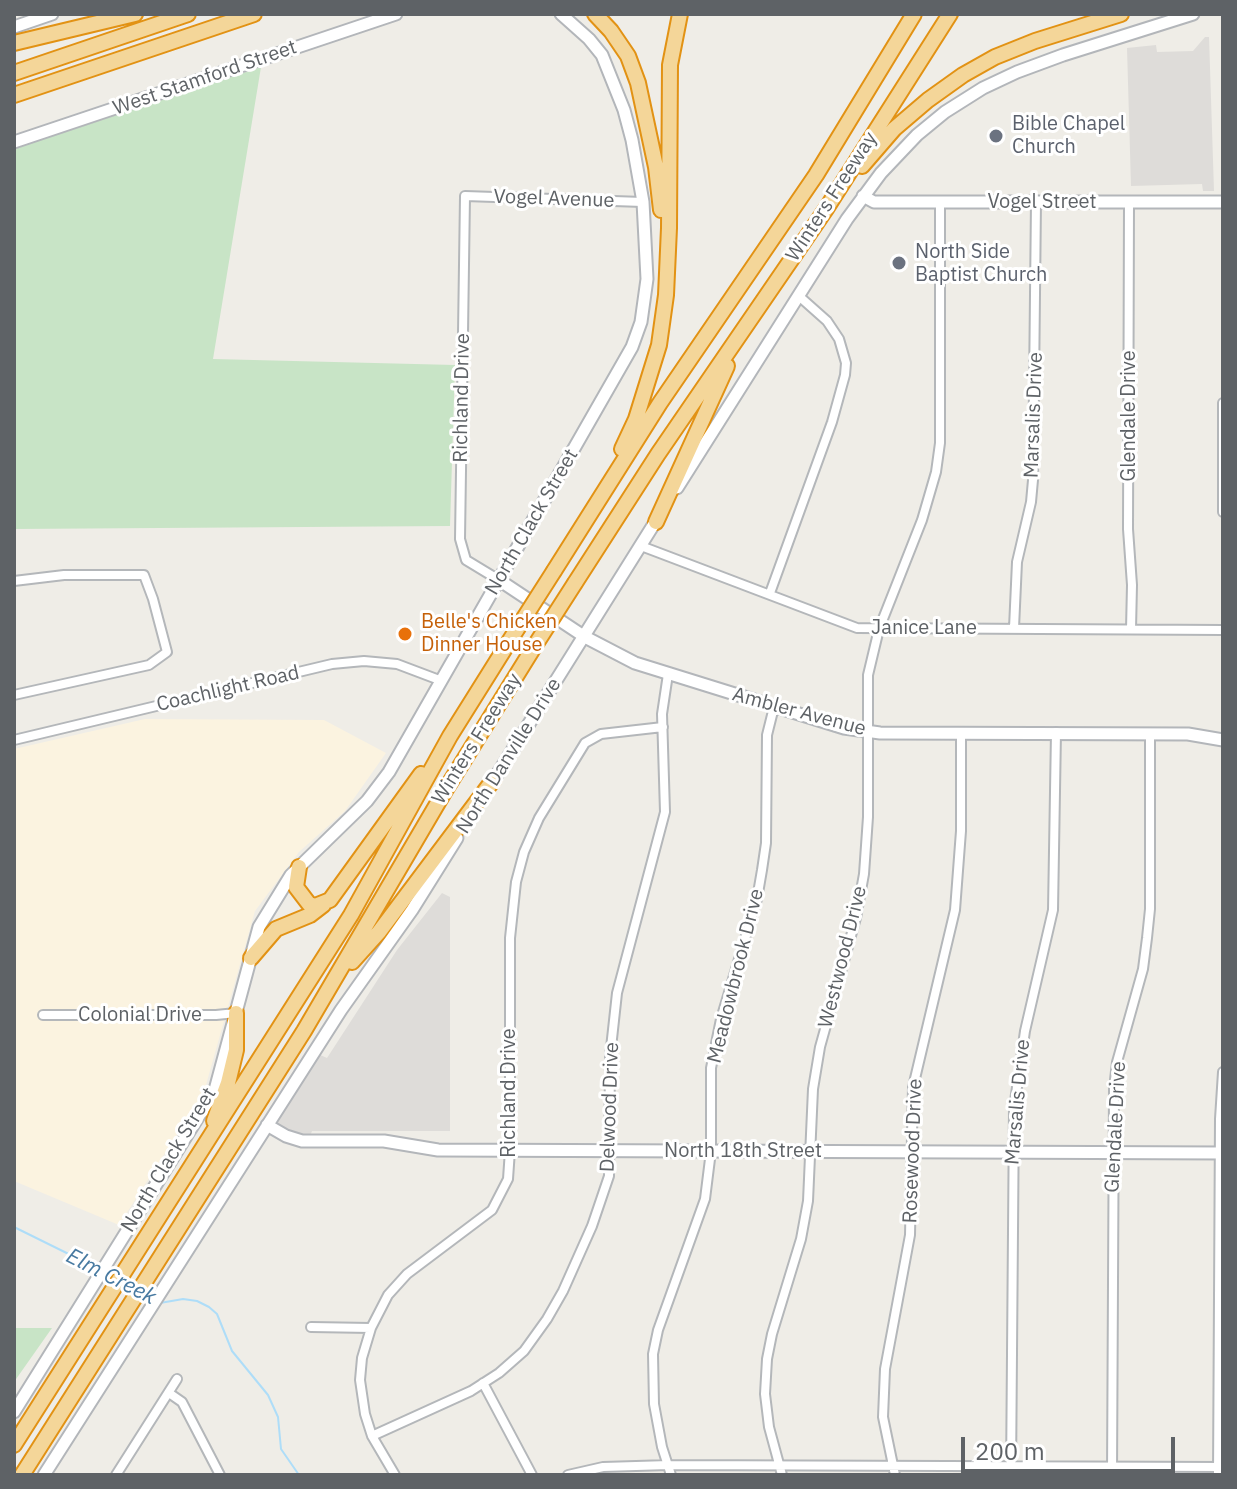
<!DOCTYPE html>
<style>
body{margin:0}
#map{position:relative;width:1237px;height:1489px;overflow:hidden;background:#efede7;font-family:"IBM Plex Sans",sans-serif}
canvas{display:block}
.frame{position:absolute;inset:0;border:16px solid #5e6266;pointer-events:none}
.scale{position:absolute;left:961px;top:1437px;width:214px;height:36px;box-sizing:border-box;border:4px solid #5e6266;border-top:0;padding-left:10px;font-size:24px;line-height:28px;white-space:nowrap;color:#5e6266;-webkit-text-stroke:6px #fff;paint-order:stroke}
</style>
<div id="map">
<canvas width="1237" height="1489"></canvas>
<div class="frame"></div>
<div class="scale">200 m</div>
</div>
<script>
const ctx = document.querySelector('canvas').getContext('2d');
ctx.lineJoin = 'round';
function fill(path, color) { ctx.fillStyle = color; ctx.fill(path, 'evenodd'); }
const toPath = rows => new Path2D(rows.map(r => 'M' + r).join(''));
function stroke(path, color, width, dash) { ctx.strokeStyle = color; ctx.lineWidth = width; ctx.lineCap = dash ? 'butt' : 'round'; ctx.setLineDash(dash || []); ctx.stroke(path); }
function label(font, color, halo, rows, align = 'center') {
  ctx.font = font + ' "IBM Plex Sans",sans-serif'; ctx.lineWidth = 6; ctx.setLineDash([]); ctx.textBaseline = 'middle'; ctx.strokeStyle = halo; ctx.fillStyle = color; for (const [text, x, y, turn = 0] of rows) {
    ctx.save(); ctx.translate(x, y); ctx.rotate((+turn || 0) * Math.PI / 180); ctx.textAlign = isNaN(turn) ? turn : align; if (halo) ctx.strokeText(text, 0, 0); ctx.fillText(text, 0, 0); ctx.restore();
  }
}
fill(toPath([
 [145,719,324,720,386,753,345,811,299,852,255,911,204,1092,119,1225,14,1181,14,749]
]), '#fbf3e0');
fill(toPath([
 [1205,37,1209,37,1214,191,1203,191,1202,184,1131,186,1127,48,1156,45,1157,52,1193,51],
 [442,893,450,897,450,1131,312,1131,310,1136,287,1131,276,1124,277,1118,318,1054,327,1058,397,950]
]), '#dedcd9');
fill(toPath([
 [261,67,213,359,455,365,450,526,14,529,14,149],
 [14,1328,52,1328,14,1382]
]), '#c8e4c6');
stroke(toPath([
 [14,1227,99,1269],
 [160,1303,183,1299,197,1301,209,1307,217,1314,232,1351,268,1395,278,1417,281,1449,299,1475]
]), '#aeddf8', 2);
const street = toPath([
 [1129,203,1128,529,1132,585,1131,629],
 [1223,403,1223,512],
 [641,546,857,628,1223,630],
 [499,580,466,560,460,539,465,196,643,202],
 [14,581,64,575,144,575,153,599,167,652,149,665,14,695],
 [770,593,832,422,845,375,846,363,839,339,827,321,800,297],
 [1014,628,1017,562,1031,502,1033,480,1036,201],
 [14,740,332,664,364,661,397,664,442,681],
 [43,1015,216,1015,236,1013],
 [311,1327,371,1328],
 [483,1383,532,1475],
 [169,1393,182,1402,220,1475],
 [372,1436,471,1391,499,1373,524,1351,547,1319,563,1291,592,1226,609,1176,610,1057,617,993,665,812,662,714,668,674],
 [116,1475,177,1379],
 [395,1475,372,1436,365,1414,360,1380,362,1358,371,1328,388,1295,407,1274,492,1210,508,1179,510,1150,510,938,516,882,524,852,539,818,585,743,601,734,663,727],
 [568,1475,603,1467,669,1465,1223,1467],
 [671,1475,662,1447,654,1404,653,1354,658,1330,705,1199,711,1151,711,1068,721,1019,757,899,762,870,766,843,767,735,774,707],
 [782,1475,769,1427,765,1394,767,1359,772,1334,801,1239,808,1201,813,1089,820,1047,856,918,864,874,868,817,868,675,879,629,922,520,936,472,940,443,940,202],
 [895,1475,883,1417,885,1369,910,1235,913,1087,955,910,961,831,961,733],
 [1011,1475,1014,1108,1025,1031,1053,910,1056,732],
 [1112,1475,1114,1089,1117,1062,1143,969,1147,938,1150,909,1150,734],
 [1218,1475,1220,1119,1223,1072]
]);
const secondary = toPath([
 [14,27,52,14],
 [14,142,396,14],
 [863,196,874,202,1223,202],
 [677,488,847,219,881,173,917,135,945,112,983,88,1017,72,1063,55,1193,14],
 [499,580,585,637,635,663,844,728,880,733,1188,734,1223,740],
 [490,786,659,516],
 [267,1125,286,1136,302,1141,384,1141,438,1150,1223,1153],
 [14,1412,215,1090,259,927,291,875,367,801,389,772,632,347,641,322,647,279,643,202,632,140,624,110,602,55,589,39,561,14],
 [44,1475,341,1010,412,910,457,838]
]);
const highway = toPath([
 [595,14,611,31,628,56,638,83,656,167,661,210],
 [14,43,135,14],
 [14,73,188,14],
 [14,95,254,14],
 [862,166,894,129,928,100,963,75,995,57,1035,41,1121,14],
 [622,449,636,419,659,345,666,295,669,228,670,65,680,14],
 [656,522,727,366],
 [554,571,660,403,816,175,914,14],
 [575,583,658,454,826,209,950,14],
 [299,867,296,887,309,904,315,906,330,900,421,774],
 [251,958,276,929,310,915,323,905],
 [352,962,379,932,494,779],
 [214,1121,228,1083,236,1050,236,1013],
 [14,1445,351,915,450,736,517,629],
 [22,1475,304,1031,446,789,534,647]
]);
stroke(street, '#b4b7ba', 12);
stroke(secondary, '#b3b6ba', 15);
stroke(highway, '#e29214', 18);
stroke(street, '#fff', 8);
stroke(secondary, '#fff', 11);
stroke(highway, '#f4d699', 14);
const highwayBridge = toPath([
 [517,629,554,571],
 [534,647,575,583]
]);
stroke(highwayBridge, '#e29214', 18, []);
stroke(highwayBridge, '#f4d699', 14);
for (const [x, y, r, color] of [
 [996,136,8,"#6b7280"],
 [899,263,8,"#6b7280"],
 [405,634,8,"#e8710a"]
]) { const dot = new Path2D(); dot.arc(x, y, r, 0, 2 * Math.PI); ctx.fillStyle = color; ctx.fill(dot); stroke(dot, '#fff', 3); }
label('20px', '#5e6266', '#fff', [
 ["West Stamford Street",205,78,-19],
 ["Winters Freeway",832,197,-57],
 ["Vogel Avenue",554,199,2],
 ["Vogel Street",1042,202],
 ["Richland Drive",462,398,-89],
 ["Marsalis Drive",1034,415,-88],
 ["Glendale Drive",1129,416,-90],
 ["North Clack Street",532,522,-60],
 ["Janice Lane",924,628],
 ["Coachlight Road",228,689,-13],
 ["Ambler Avenue",799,712,15],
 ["Winters Freeway",477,739,-58],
 ["North Danville Drive",509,756,-58],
 ["Westwood Drive",843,957,-76],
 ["Meadowbrook Drive",736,976,-76],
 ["Colonial Drive",140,1015],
 ["Richland Drive",509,1093,-90],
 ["Marsalis Drive",1018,1102,-85],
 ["Delwood Drive",610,1107,-88],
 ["Glendale Drive",1116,1127,-87],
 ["North 18th Street",743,1151],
 ["Rosewood Drive",913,1151,-88],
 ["North Clack Street",169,1160,-59]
]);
label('20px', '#5b616d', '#fff', [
 ["Bible Chapel",1012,124],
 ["Church",1012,147],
 ["North Side",915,252],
 ["Baptist Church",915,275]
], 'left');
label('20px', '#c56008', '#fff', [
 ["Belle's Chicken",421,622],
 ["Dinner House",421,645]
], 'left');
label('italic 22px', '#487aa1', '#fff', [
 ["Elm Creek",111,1277,27]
]);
</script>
